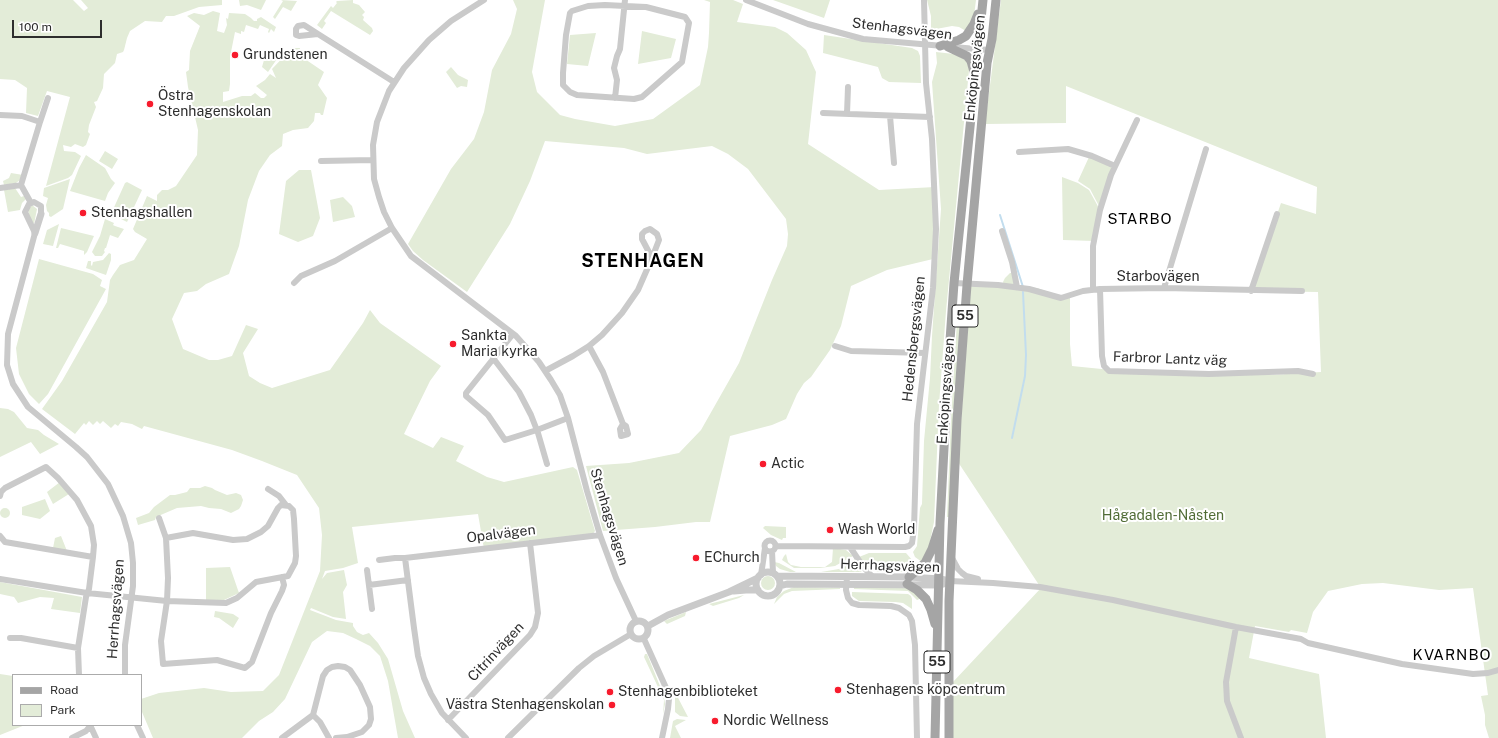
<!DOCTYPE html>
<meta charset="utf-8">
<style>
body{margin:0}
#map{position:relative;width:1498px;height:738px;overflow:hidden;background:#fff;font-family:"Public Sans",sans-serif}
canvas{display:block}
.legend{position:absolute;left:12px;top:674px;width:130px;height:52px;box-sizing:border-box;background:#fff;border:1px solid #ababab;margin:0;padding:5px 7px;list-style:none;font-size:12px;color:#2d2d2d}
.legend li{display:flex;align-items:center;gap:8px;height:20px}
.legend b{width:20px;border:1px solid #ababab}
.scale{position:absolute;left:12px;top:20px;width:90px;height:18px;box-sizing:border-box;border:2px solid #2d2d2d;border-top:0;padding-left:5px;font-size:12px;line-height:14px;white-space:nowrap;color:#2d2d2d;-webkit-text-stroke:3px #fff;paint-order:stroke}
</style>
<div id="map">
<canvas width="1498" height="738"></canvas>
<ul class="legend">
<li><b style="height:5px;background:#a5a5a5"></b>Road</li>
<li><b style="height:11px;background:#e3ecd8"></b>Park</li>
</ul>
<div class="scale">100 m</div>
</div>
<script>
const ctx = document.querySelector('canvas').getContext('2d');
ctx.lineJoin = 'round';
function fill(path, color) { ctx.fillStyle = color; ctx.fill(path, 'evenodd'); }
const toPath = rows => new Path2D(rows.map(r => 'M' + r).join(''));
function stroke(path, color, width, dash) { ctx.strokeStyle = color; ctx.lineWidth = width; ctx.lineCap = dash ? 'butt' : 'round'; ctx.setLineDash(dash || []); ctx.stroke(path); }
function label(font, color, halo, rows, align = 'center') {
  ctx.font = font + ' "Public Sans",sans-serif'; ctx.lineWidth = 4; ctx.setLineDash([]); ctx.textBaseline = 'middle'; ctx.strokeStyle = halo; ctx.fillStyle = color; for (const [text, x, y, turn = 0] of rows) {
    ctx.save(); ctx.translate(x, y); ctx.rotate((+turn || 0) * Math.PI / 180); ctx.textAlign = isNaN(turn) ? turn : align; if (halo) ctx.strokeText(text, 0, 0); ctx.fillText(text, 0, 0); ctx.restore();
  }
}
fill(toPath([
 [0,0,73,0,84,11,88,8,81,0,222,0,222,5,199,7,174,16,166,16,162,22,145,21,130,31,127,38,124,50,123,52,117,54,115,63,104,74,103,88,97,101,94,102,96,107,89,125,88,132,90,134,86,145,83,147,75,144,71,147,63,145,64,151,75,152,81,156,72,175,68,178,46,186,70,97,47,91,38,116,26,113,27,88,15,80,0,79],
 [239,0,266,0,261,10,247,5,240,6],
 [281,0,297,1,291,11,283,7,275,19,273,17,283,1],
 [353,0,353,3,359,5,365,12,362,15,364,17,363,20,372,28,373,31,370,35,331,11,324,21,326,23,322,29,317,25,331,6,333,8,337,3,336,2,337,1],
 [513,0,545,0,532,72,537,92,560,115,575,119,615,126,653,119,700,85,708,47,709,33,710,2,704,0,733,0,743,4,737,22,775,27,787,33,806,50,816,72,808,144,879,190,935,187,933,259,887,270,851,286,841,326,830,350,811,377,804,383,797,394,786,419,772,425,730,436,710,522,696,522,655,527,603,531,586,466,629,463,679,453,701,430,739,363,772,280,787,246,788,234,786,219,748,169,728,154,712,146,647,154,624,148,545,141,530,181,510,224,467,292,423,260,413,251,408,244,451,169,474,139,484,112,492,70,511,34,517,9],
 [773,0,830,0,824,18],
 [927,0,976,0,974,16,966,31,959,27,952,26,931,30,931,16],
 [1001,0,1498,0,1498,738,1489,738,1485,725,1485,715,1481,696,1488,695,1473,588,1439,590,1383,583,1362,584,1328,591,1313,612,1307,633,1291,630,1289,632,1255,626,1249,658,1319,674,1326,738,953,738,953,682,1041,588,958,462,971,285,1037,288,1058,295,1070,298,1070,344,1072,366,1161,375,1271,375,1321,372,1318,292,1251,291,1281,203,1316,214,1317,187,1066,86,1066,123,985,124],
 [213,11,220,13,217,31,224,33,227,25,226,18,228,19,229,13,245,14,251,18,254,21,257,21,257,19,261,17,276,27,274,32,271,29,269,33,268,32,269,29,260,25,258,29,246,25,244,32,241,31,241,34,235,32,230,57,230,84,229,91,223,92,223,102,242,96,251,96,255,93,261,98,264,98,267,95,256,86,265,80,270,74,276,78,272,69,292,48,300,48,299,55,324,72,318,85,327,98,323,115,321,115,320,113,315,113,314,121,308,128,293,130,283,134,282,146,270,155,259,171,248,200,239,246,229,274,206,284,197,291,184,293,172,319,183,349,209,360,218,360,232,356,246,325,258,329,243,353,249,376,260,383,272,388,330,370,363,323,370,310,380,323,441,366,430,381,404,434,433,448,441,437,464,446,456,461,487,477,504,482,573,467,577,470,595,531,592,535,484,549,478,514,352,527,358,563,343,568,325,571,322,579,327,573,344,570,347,585,343,592,346,619,333,617,311,608,310,610,336,620,353,623,353,626,357,632,363,635,369,633,378,643,388,659,403,711,415,738,398,738,388,681,380,656,370,646,356,639,343,633,327,631,312,642,285,699,273,712,259,721,242,738,153,738,142,712,141,699,159,693,204,688,231,692,263,691,279,675,320,571,322,535,319,508,297,475,262,461,232,450,144,426,142,429,132,424,121,422,118,426,115,424,111,428,103,421,100,424,97,421,93,425,89,421,86,425,84,423,75,434,42,409,62,381,107,302,110,280,113,275,120,265,134,260,147,239,135,232,133,229,147,196,157,201,157,195,162,190,168,190,176,186,197,155,198,130,188,87,186,72,189,70,190,51,200,26,187,16,194,13,204,15],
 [642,31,676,39,671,58,638,64],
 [596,33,588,66,567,64,570,35],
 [824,35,912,48,918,51,920,56,921,83,889,82,882,78,878,67,823,53],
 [936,52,954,54,967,61,969,70,946,311,939,405,934,522,929,546,922,562,915,557,913,552,917,546,920,508,922,504,924,441,930,378,932,336,941,209,932,82,937,63],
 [269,54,277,59,268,72,262,67,264,60],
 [451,67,458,75,468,80,467,87,461,86,457,88,446,72],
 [105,151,118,159,112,169,99,161],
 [86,155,105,168,111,179,115,183,108,193,105,201,70,191,79,168],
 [1089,157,1113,167,1099,206,1090,189,1078,181],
 [299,170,311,170,320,218,313,236,298,242,279,234,286,181],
 [11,173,23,175,20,180,16,183,4,185,3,181,9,178],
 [1062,177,1078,183,1089,190,1100,210,1094,241,1063,240],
 [70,179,63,209,51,217,49,216,49,213,47,211,46,205,48,198,43,196,44,188],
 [127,182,142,190,127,222,111,214,125,183],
 [15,188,21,197,24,196,26,199,22,203,20,210,8,212,4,190],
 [343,197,352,206,355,217,333,222,330,200],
 [32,205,37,209,34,224,29,217,28,209],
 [105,219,114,223,113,225,115,226,124,229,118,238,110,235,106,248,105,248,104,251,105,252,102,256,95,256,92,252,100,236],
 [59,224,53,246,43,244,47,230],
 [61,228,94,236,87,252,84,255,84,251,60,244,58,248,56,248],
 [109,253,111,254,111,260,106,275,86,268,88,261,91,261,91,265,92,266,93,262,103,260],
 [39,259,93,274,102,280,100,286,106,289,48,394,39,404,29,394,19,374,16,348],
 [1010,273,1012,273,1017,284,1004,285,1003,282,1005,278],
 [960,319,961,320,950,517,947,517,951,419,957,320],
 [0,408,8,409,14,412,27,428,38,430,44,435,59,444,40,454,31,442,0,457],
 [60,482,69,494,53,504,47,492],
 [205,486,212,488,215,490,227,495,236,493,241,495,243,500,241,506,239,509,231,513,221,509,209,508,201,506,177,508,156,517,155,520,138,525,136,518,149,513,154,507,170,495,175,495,187,492,190,488,200,488],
 [45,499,50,511,40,519,22,515,22,507],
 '0 513a5 5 0 1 1 10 0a5 5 0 1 1-10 0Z',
 [765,526,786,527,786,538,783,538,782,540,771,535,763,528],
 [61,536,67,551,53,548,55,538],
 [833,548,846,550,853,556,835,566,820,568,794,568,782,560,784,556,786,554,788,562,791,565,801,567,825,567,832,562],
 [869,553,906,553,913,561,918,564,911,571,906,572,878,572,866,566,859,557],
 [855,559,862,570,861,572,821,572,839,569],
 [774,562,779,563,796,572,790,572,780,569,776,566],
 [230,567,239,593,224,600,206,601,206,568],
 '761 583a7 7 0 1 1 14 0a7 7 0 1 1-14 0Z',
 [0,582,82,597,80,613,51,609,54,598,40,597,18,603,14,597,0,594],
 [794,587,840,588,840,589,792,591,784,594,774,604,777,597,784,591],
 [854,587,907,588,922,598,917,600,908,591,854,589],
 [852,592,908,594,911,596,912,599,912,609,903,603,895,602,859,601,852,596],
 [744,595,739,598,713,606,709,604],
 [215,611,233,614,239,618,233,628,219,618,214,617],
 [686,612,685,616,667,624,664,621],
 [645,654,647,654,664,696,665,704,663,715,664,700,644,657],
 [0,674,13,676,13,725,25,725,0,735],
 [675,692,688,717,680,716,675,712],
 [677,719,686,720,675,726,681,738,670,738,673,721]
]), '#e3ecd8');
stroke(toPath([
 [1000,215,1023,287],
 [1012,438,1025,376,1026,355,1023,292]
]), '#c2ddee', 2);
stroke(toPath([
 [484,0,451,21,429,40,404,68,389,91,377,122,373,145,374,179,379,197,384,212,392,228,411,256,516,336,539,362,551,380,560,395,568,418,587,491,600,535,616,578,636,621],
 [746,0,808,24,863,39,943,46],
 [605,5,646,7,685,17,689,23,682,62,642,97,634,99,577,95,570,92,563,85,563,73,566,35,570,13,572,11,588,6,605,5],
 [318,34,304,25,298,26,296,29,296,35,299,36,318,34,394,82],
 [953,47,989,50],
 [615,98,617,80,614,68,617,56,620,49,625,0],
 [823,113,930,117],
 [847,114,848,87],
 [0,115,22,116,40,122,21,185,31,203],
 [890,116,894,163],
 [40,122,48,98],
 [1019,152,1068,149,1092,156,1115,166],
 [321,161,373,160],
 [0,188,21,185],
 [41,214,41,206,34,202,29,204,25,212,35,233,8,334,7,365,13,384,28,407,76,447,87,457,108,484,123,516,131,543,133,563,133,586,125,645,125,675],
 [1002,231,1012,262,1017,287],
 [294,283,301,276,335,261,392,228],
 [954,283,998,285,1029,289,1061,298,1083,291,1100,289,1164,288,1302,291],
 [1164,288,1206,149],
 [1093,289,1093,246,1100,210,1111,175,1137,120],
 [1100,289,1102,356,1104,366,1109,371,1209,374,1298,371,1313,374],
 [1251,291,1277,214],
 [513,334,466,393,466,396,488,415,505,440,537,430,568,418],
 [589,346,603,372,623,424,620,429,621,436,628,434,626,426,623,424],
 [835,346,851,351,925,353],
 [493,358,519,392,531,415,538,433,547,464],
 [545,371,573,356,589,346,602,335,622,313,638,290,652,258,642,239,642,234,645,231,650,229,657,234,659,240,652,258],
 [268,489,279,496,286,505],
 [0,496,1,492,5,488,46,467,58,478,77,500,91,526,94,545,93,557,89,589,86,597,78,648,79,675],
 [281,505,289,506,293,510,294,519,296,556,295,563,288,576,256,582,237,598,226,603,167,601,168,578,166,538,193,533,233,540,247,539,261,532,268,526,278,508,281,505],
 [159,518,166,538],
 [0,536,5,542,93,557],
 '764.5 546a5.5 5.5 0 1 1 11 0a5.5 5.5 0 1 1-11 0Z',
 [776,546,905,547,909,546,912,543,914,529,917,424,933,288,936,229,932,139,926,83,924,0],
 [850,547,864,568,872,576],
 [772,551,773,573],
 [405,558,414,628,418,656,424,678,431,694,442,713,466,738],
 [952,558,958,569,962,573,966,576,978,579],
 [379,560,395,558,405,558,600,535],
 [367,570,372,609],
 [761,575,765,548],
 [847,577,846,590,848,598,852,603,859,605,891,606,899,608,909,615,912,621,915,645,917,738],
 [0,579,87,593,167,601,161,641,163,664,217,660,245,668,252,662,271,613,282,591,284,585,282,577],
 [950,581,993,583,1040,587,1113,600,1236,627,1301,639,1308,643,1402,664,1473,674,1488,673,1498,670],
 [369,585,408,580],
 [1236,627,1226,682,1227,701,1241,738],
 [10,638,21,638,78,648],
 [644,639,667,690,669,699,668,709,662,738],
 [448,720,530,635,535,627,538,613,530,543],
 [90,725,96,738],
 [137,725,143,738],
 [72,738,86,731,90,726],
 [282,738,313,715],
 [329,738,320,722,313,715,323,676,327,670,332,667,338,666,345,667,350,670,360,685,370,707,371,719,369,725,362,732,347,737,336,738],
 [508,738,579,668,594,656,631,634]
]), '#cacaca', 6);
stroke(toPath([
 [35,233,41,214],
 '756 584a12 12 0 1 1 24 0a12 12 0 1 1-24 0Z',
 [778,576,909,577,940,579,950,581],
 [780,586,787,584,939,585,943,584],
 [734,591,746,590,758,590],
 '630 630a9 9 0 1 1 18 0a9 9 0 1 1-18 0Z',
 [648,626,668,615,729,592,758,578]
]), '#cacaca', 7);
stroke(toPath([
 [940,46,959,40,966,36,974,24,978,14],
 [948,47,967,56,971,61,974,72],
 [909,577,925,563,932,549,938,530],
 [907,584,917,590,926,599,931,610,935,624],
 [935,738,940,523,949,355,954,283,983,0],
 [949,738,949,601,957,420,967,285,987,63,992,39,996,0]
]), '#a5a5a5', 9);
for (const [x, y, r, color] of [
 [235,55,4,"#f71b2d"],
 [150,104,4,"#f71b2d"],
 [83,213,4,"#f71b2d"],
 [453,344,4,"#f71b2d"],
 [763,464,4,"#f71b2d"],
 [830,530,4,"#f71b2d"],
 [696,558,4,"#f71b2d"],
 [838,690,4,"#f71b2d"],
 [610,692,4,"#f71b2d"],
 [612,705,4,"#f71b2d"],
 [715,721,4,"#f71b2d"]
]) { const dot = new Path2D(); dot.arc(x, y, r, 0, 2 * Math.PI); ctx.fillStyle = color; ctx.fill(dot); stroke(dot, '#fff', 1.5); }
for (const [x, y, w] of [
 [965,316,26],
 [937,662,26]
]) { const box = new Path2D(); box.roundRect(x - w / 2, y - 11, w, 22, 3); ctx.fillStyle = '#fff'; ctx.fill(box); stroke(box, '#2d2d2d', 1); }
label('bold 13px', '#2d2d2d', null, [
 ["55",965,316],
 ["55",937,662]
]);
label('14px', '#2d2d2d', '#fff', [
 ["Stenhagsvägen",902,29,7],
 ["Enköpingsvägen",975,68,-84],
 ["Starbovägen",1158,277],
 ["Hedensbergsvägen",914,339,-84],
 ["Farbror Lantz väg",1170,359,2],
 ["Enköpingsvägen",946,391,-86],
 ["Stenhagsvägen",609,517,73],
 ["Opalvägen",501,534,-7],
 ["Herrhagsvägen",890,566,2],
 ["Herrhagsvägen",116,609,-86],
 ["Citrinvägen",496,652,-47]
]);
label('14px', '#2d2d2d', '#fff', [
 ["Grundstenen",243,55],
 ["Östra",158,96],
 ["Stenhagenskolan",158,112],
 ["Stenhagshallen",91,213],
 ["Sankta",461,336],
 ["Maria kyrka",461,352],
 ["Actic",771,464],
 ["Wash World",838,530],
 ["EChurch",704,558],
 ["Stenhagens köpcentrum",846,690],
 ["Stenhagenbiblioteket",618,692],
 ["Västra Stenhagenskolan",604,705,"right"],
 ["Nordic Wellness",723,721]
], 'left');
label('14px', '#506c36', '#fff', [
 ["Hågadalen-Nåsten",1163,516]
]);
ctx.letterSpacing = '1px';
label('15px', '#000', '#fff', [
 ["STARBO",1140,219],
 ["KVARNBO",1452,655]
]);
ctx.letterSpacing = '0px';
ctx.letterSpacing = '1px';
label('bold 18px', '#000', '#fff', [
 ["STENHAGEN",643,261]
]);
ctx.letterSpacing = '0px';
</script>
